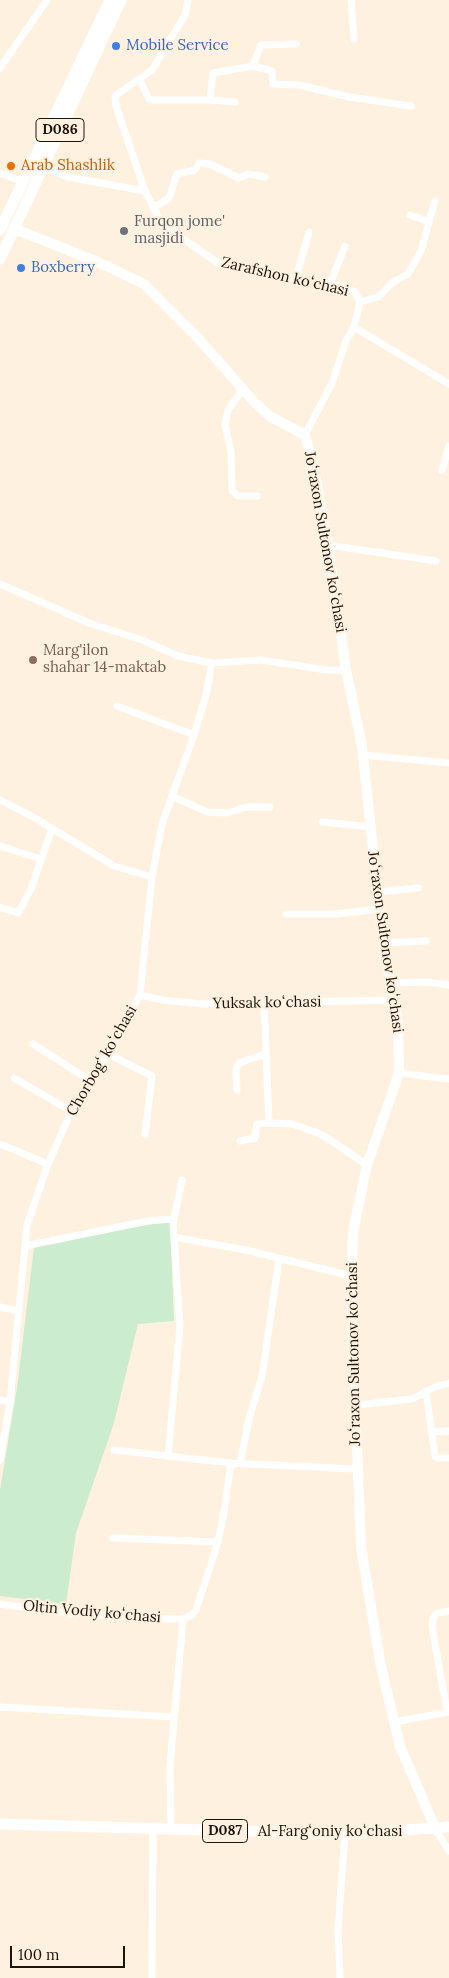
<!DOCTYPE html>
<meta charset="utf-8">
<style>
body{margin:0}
#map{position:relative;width:449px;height:1978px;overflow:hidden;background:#fff1df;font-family:Lora,serif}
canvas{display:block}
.scale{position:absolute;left:10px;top:1946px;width:115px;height:22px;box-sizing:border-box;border:2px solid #1a140c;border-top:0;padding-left:6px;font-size:15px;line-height:18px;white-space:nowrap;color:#1a140c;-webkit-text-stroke:4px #fff1df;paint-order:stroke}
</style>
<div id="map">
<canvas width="449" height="1978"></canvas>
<div class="scale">100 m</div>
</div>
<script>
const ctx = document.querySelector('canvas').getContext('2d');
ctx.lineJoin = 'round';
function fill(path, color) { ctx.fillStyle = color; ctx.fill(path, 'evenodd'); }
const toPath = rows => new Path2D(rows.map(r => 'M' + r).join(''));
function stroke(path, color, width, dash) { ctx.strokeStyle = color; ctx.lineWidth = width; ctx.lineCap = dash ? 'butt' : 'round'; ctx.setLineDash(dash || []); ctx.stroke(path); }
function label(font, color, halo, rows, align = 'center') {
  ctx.font = font + ' Lora,serif'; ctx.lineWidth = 4.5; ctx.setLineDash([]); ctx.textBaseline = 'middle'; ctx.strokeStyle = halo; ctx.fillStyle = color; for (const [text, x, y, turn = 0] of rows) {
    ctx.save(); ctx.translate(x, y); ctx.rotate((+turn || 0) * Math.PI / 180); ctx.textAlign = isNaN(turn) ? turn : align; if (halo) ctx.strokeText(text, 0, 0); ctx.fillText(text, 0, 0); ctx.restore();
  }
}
fill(toPath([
 [170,1221,174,1321,138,1324,114,1423,76,1533,66,1604,0,1596,0,1490,17,1388,34,1247,90,1234]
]), '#cbecce');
stroke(toPath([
 [351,0,354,39],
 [253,66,261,45,296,44],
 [0,68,47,0],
 [140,80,149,99,153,100,210,100,213,73,253,66,272,71,273,84,299,85,349,97,411,106],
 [210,100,235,102],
 [43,167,68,177,145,191,163,225,221,265,345,287,355,292,360,302,354,327,346,341,332,383,305,435],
 [0,173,23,182],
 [145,191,116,106,115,96,152,70,185,15,188,0],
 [153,208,169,198,177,174,195,170,199,163,210,164,239,178,248,174,265,177],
 [429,222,435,201],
 [296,278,309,232],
 [330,284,345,246],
 [360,302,378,297,393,282,408,274,421,251,429,222,410,215],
 [354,327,449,384],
 [243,389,228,410,225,425,231,452,232,491,238,496,257,496],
 [442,471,449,446],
 [328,545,436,561],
 [0,584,89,623,142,640,178,656,212,663,261,660,327,670,346,670],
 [117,706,194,735],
 [363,755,449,763],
 [172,796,207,812,228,813,246,807,270,807],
 [0,800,35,818,114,866,152,877],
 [322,822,371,827],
 [0,846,41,859],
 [377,892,418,888],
 [0,907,18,913,31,889,52,828],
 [286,914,337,914,378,909],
 [383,943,426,941],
 [390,983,427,982,449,985],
 [140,995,162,1000,204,1004,395,1000],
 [264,1003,269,1123,292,1124,315,1132,329,1139,367,1165],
 [33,1044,91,1081],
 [108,1054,152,1076,145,1134],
 [399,1073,449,1079],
 [14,1078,71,1111],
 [237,1090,236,1069,239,1063,265,1054],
 [240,1141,255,1138,257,1124,269,1123],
 [0,1144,48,1164],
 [174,1237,246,1250,351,1276],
 [25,1246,148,1221,174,1219],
 [0,1307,18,1311],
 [426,1391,435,1456,438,1458,449,1458],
 [0,1400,10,1402],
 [356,1405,412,1399,435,1387,449,1383],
 [431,1432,449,1431],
 [114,1450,231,1463,356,1469],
 [168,1456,180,1326,173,1224,182,1180],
 [0,1460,10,1402,27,1225,48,1164,71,1112,108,1054,140,995,152,877,162,824,194,735,206,695,212,663],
 [240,1463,249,1419,262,1376,279,1260],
 [113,1538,218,1542],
 [0,1604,65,1613,158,1619,183,1619],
 [0,1707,174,1717],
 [447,1712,432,1626,433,1618,437,1613,449,1611],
 [394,1722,449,1712],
 [171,1830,170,1766,183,1619,192,1615,196,1610,218,1542,224,1512,231,1463],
 [436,1830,449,1851],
 [152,1978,153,1829],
 [340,1978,338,1928,345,1834]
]), '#fff', 7);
stroke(toPath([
 [15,229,98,262,144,284,197,337,256,404,271,417,305,435,313,463,328,545,346,670,362,746,383,943,398,1023,399,1073,367,1165,353,1232,351,1296,361,1547,381,1667,400,1746,436,1830]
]), '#fff', 10);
stroke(toPath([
 [0,230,110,0],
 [0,259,121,0],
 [0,1824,345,1834,449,1827]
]), '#fff', 11);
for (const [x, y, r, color] of [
 [116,46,5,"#3f7fe0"],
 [11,166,5,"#e8710a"],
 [124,231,5,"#6b7280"],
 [21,268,5,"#3f7fe0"],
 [33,660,5,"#8d6e63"]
]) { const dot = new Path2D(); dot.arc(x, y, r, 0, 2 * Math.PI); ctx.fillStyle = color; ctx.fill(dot); stroke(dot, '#fff1df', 2); }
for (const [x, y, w] of [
 [60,130,48],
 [225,1831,45]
]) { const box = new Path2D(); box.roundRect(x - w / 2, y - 11.5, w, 23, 4); ctx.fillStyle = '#fff1df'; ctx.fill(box); stroke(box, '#1a140c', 1); }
label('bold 14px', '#1a140c', null, [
 ["D086",60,130],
 ["D087",225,1831]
]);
label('15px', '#366cbe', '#fff1df', [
 ["Mobile Service",126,46],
 ["Boxberry",31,268]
], 'left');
label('15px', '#c56008', '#fff1df', [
 ["Arab Shashlik",21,166]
], 'left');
label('15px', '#5b616d', '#fff1df', [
 ["Furqon jome'",134,222],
 ["masjidi",134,239]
], 'left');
label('15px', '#1a140c', '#fff1df', [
 ["Zarafshon koʻchasi",285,277,13],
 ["Joʻraxon Sultonov koʻchasi",325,542,80],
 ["Joʻraxon Sultonov koʻchasi",385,942,82],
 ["Yuksak koʻchasi",267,1003,-1],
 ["Chorbogʻ koʻchasi",102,1061,-60],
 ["Joʻraxon Sultonov koʻchasi",354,1354,-91],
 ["Oltin Vodiy koʻchasi",92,1612,5],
 ["Al-Fargʻoniy koʻchasi",330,1832]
]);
label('15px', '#785e54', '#fff1df', [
 ["Marg'ilon",43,651],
 ["shahar 14-maktab",43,668]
], 'left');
</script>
